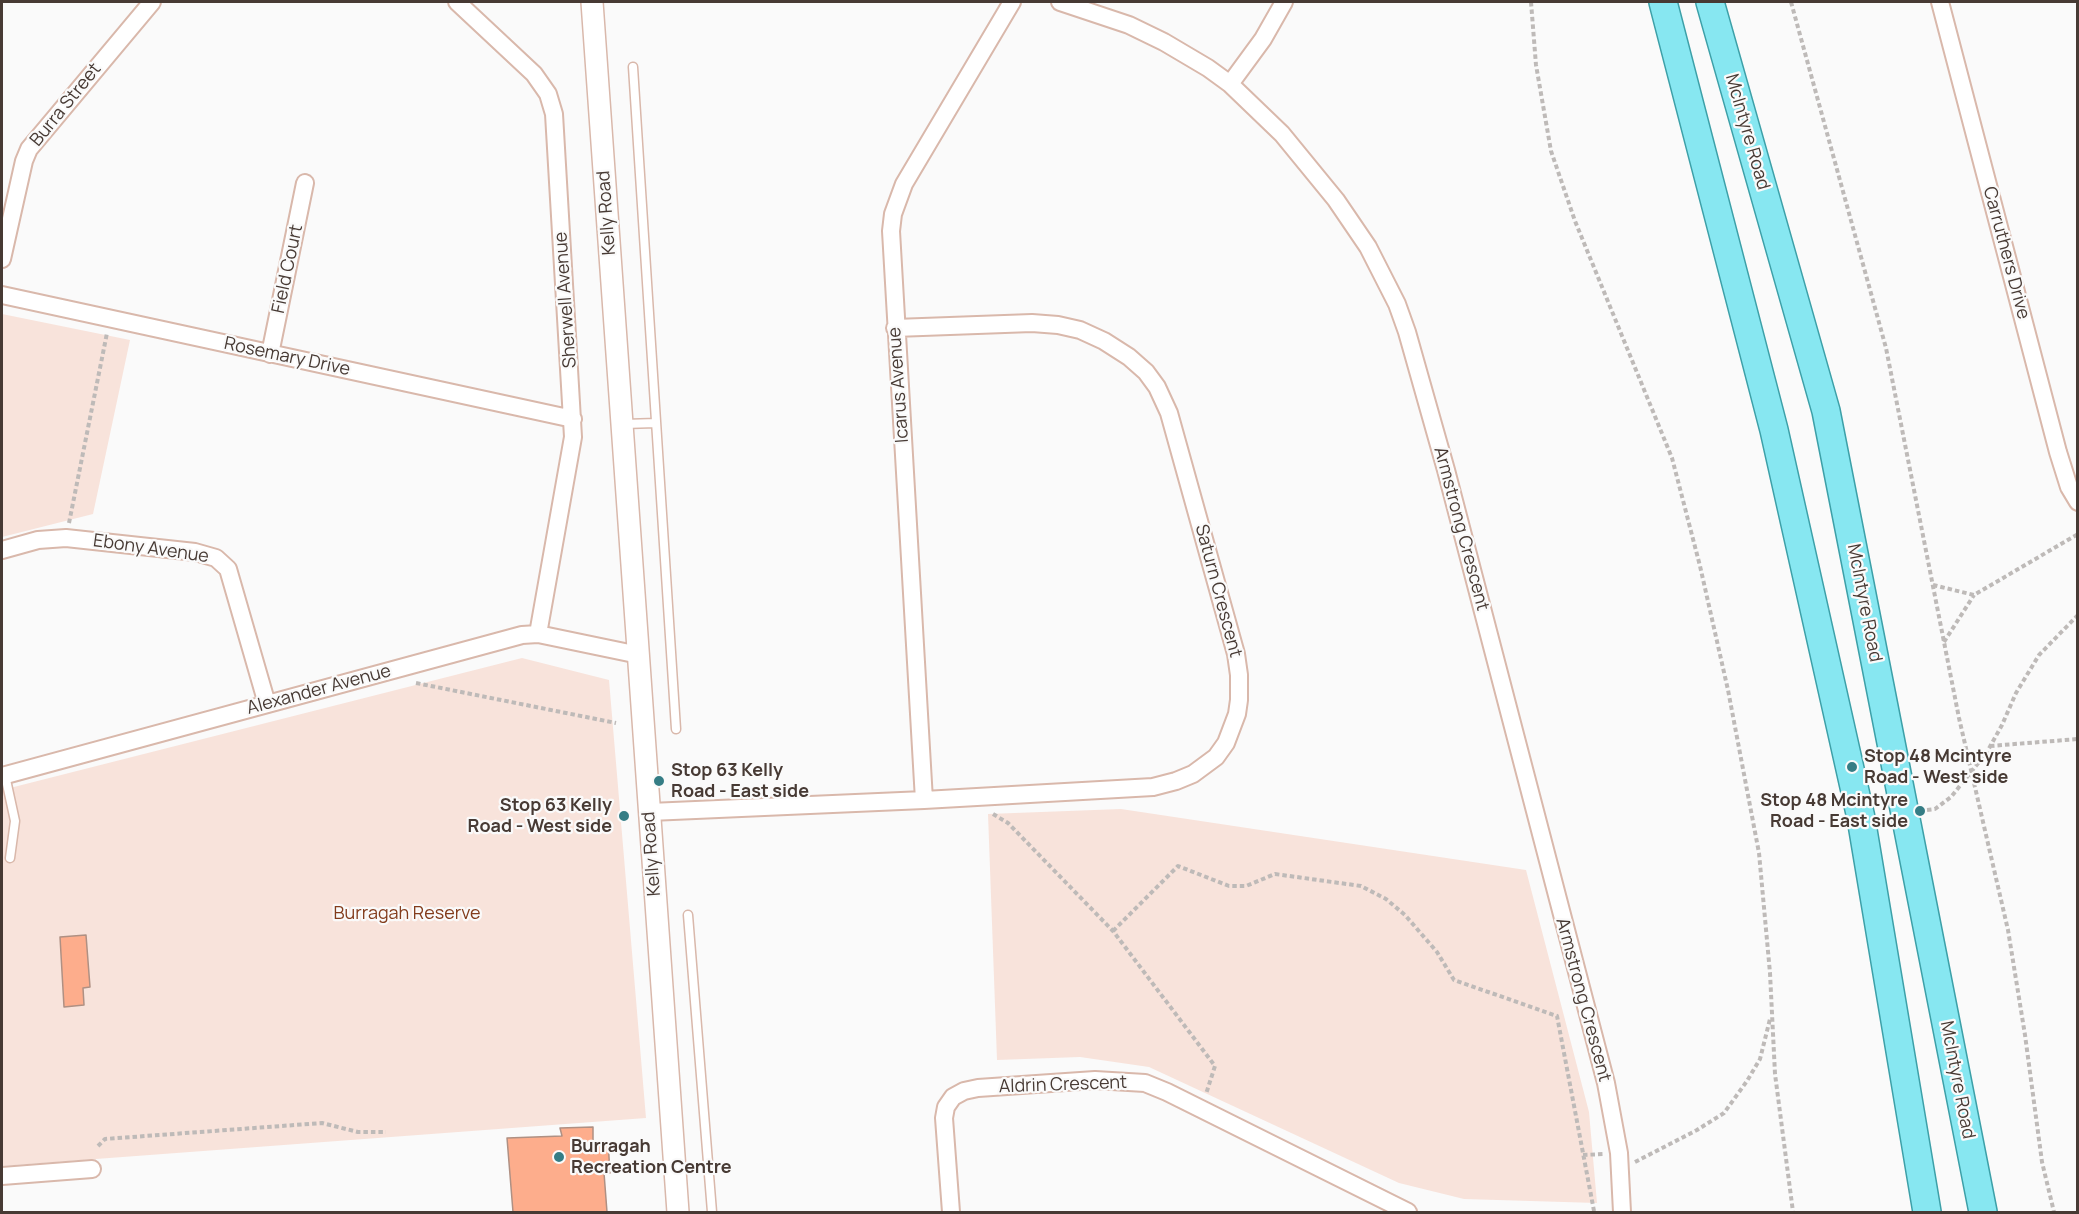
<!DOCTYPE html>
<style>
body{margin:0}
#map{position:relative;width:2079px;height:1214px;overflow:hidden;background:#fafafa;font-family:Manrope,sans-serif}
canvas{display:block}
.frame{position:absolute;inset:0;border:3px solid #473a34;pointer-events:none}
</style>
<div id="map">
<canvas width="2079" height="1214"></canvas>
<div class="frame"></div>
</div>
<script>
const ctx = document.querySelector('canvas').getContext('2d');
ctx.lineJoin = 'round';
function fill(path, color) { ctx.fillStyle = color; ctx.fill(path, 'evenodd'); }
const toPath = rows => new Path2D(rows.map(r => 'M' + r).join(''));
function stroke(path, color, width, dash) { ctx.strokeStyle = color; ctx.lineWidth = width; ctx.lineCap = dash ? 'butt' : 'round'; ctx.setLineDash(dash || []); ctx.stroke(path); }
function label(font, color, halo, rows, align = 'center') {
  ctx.font = font + ' Manrope,sans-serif'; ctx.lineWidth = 4.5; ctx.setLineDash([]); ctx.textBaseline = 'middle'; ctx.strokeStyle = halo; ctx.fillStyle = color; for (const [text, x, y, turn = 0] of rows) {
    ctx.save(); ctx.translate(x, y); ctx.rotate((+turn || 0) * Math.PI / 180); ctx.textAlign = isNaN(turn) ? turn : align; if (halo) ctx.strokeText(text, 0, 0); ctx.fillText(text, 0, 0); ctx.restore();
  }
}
fill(toPath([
 [2,314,130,340,93,514,2,537],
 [522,658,609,680,646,1118,2,1166,2,790],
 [1121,809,1526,870,1589,1112,1597,1203,1464,1199,1399,1183,1149,1067,1080,1057,997,1060,988,814]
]), '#f8e3db');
const building = toPath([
 [86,935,90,987,83,988,84,1005,64,1007,60,937,86,935],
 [593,1127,593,1141,608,1141,610,1173,604,1173,607,1212,513,1212,507,1138,562,1136,560,1128,593,1127]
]);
fill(building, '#fdad8c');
stroke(building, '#af9083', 1.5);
const service = toPath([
 [633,67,676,729],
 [624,424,656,423],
 [5,775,15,821,10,858],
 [688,915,712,1212]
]);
const minor = toPath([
 [457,2,534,74,548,94,554,114,573,437,538,634],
 [1060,2,1129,25,1164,42,1208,68,1230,84,1282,134,1336,200,1368,247,1397,304,1407,332,1446,470,1606,1083,1619,1153,1622,1212],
 [1940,2,2058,452,2069,487,2078,502],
 [1230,84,1263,39,1284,2],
 [2,259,24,161,29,149,152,2],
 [2,295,573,419],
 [270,354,305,183],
 [2,550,38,540,66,538,195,552,216,558,228,569,267,704],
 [2,776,522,635,538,634,639,655],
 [924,800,891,231,893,214,904,184,1012,2],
 [650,812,924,800,1153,787,1176,781,1193,774,1216,757,1226,743,1237,714,1239,700,1239,675,1236,654,1169,413,1157,387,1146,372,1129,357,1104,341,1080,330,1058,325,1032,323,895,328],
 [2,1176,92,1169],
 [951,1212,944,1118,946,1107,953,1097,964,1091,978,1088,1095,1080,1145,1083,1167,1092,1408,1212]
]);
const tertiary = toPath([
 [592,2,678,1212]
]);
const primary = toPath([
 [1663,2,1774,430,1861,818,1927,1212],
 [1710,2,1826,411,1983,1212]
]);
stroke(service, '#d9b8ab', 11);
stroke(minor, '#d9b8ab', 20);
stroke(tertiary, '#d9b8ab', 24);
stroke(primary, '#3da0a8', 30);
stroke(toPath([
 [1531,2,1536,65,1551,151,1575,221,1672,458,1700,566,1728,690,1759,853,1770,973,1775,1074,1793,1212],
 [1791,2,1886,348,1959,718,2008,930,2025,1035,2042,1162,2054,1212],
 [69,523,107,333],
 [1933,585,1974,595,2078,534],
 [1944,642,1974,595],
 [416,683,616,723],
 [1990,746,2078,739],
 [1927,810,1935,809,1951,797,1987,752,2002,725,2016,693,2039,655,2078,615],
 [993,814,1008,823,1113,931,1215,1066,1206,1094],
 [1113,931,1178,866,1229,886,1246,886,1275,874,1361,886,1386,899,1405,915,1437,952,1454,980,1557,1016,1594,1211],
 [98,1146,105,1139,322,1123,358,1132,386,1132],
 [1583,1155,1603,1154],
 [1635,1162,1697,1130,1724,1113,1747,1081,1760,1059,1770,1019]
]), '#bebab8', 4, [4.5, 3]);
stroke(service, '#fff', 8);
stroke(minor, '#fff', 16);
stroke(tertiary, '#fff', 21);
stroke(primary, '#87e7f1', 27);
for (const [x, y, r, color] of [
 [1852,767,6,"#357d85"],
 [659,781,6,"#357d85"],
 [1920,811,6,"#357d85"],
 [624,816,6,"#357d85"],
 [559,1157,6,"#357d85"]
]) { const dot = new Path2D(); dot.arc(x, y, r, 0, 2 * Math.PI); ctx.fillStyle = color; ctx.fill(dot); stroke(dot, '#fafafa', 2); }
label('18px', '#473a34', '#fafafa', [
 ["Burra Street",66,105,-51],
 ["McIntyre Road",1747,132,74],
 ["Kelly Road",607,213,-94],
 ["Carruthers Drive",2006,253,75],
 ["Field Court",288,269,-78],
 ["Sherwell Avenue",566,300,-94],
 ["Rosemary Drive",287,357,12],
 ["Icarus Avenue",899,385,-94],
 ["Armstrong Crescent",1461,529,75],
 ["Ebony Avenue",151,549,8],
 ["Saturn Crescent",1218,591,75],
 ["McIntyre Road",1864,603,79],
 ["Alexander Avenue",319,690,-15],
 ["Kelly Road",652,854,-94],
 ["Armstrong Crescent",1583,1000,75],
 ["McIntyre Road",1957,1080,79],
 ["Aldrin Crescent",1063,1085,-2]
]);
label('bold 18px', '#473a34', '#fafafa', [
 ["Stop 48 Mcintyre",1864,757],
 ["Road - West side",1864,778],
 ["Stop 63 Kelly",671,771],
 ["Road - East side",671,792],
 ["Stop 48 Mcintyre",1908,801,"right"],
 ["Road - East side",1908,822,"right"],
 ["Stop 63 Kelly",612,806,"right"],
 ["Road - West side",612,827,"right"],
 ["Burragah",571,1147],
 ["Recreation Centre",571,1168]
], 'left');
label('18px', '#833c1c', '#fafafa', [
 ["Burragah Reserve",407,914]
]);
</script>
